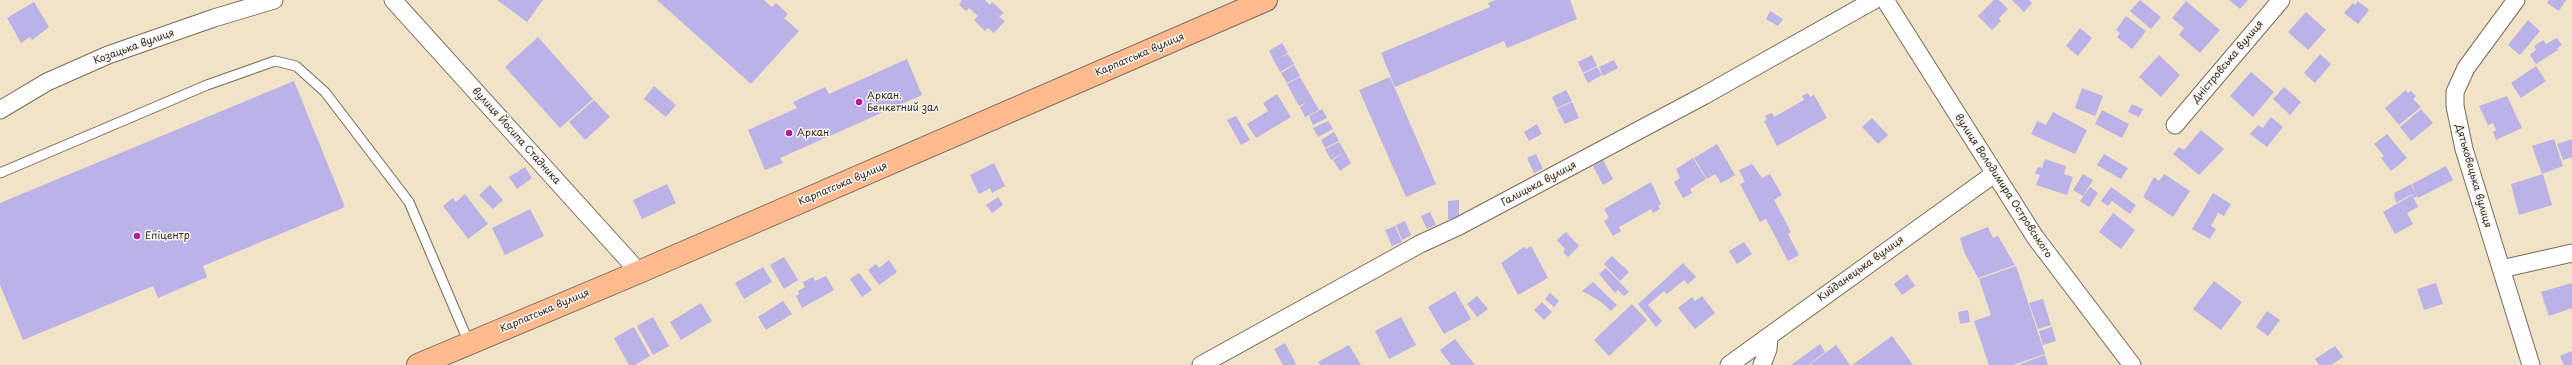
<!DOCTYPE html>
<meta charset="utf-8">
<style>
body{margin:0}
canvas{display:block;background:#f0e3c8}
</style>
<canvas width="2572" height="365"></canvas>
<script>
const ctx = document.querySelector('canvas').getContext('2d');
ctx.lineJoin = 'round';
function fill(path, color) { ctx.fillStyle = color; ctx.fill(path, 'evenodd'); }
const toPath = rows => new Path2D(rows.map(r => 'M' + r).join(''));
function stroke(path, color, width, dash) { ctx.strokeStyle = color; ctx.lineWidth = width; ctx.lineCap = dash ? 'butt' : 'round'; ctx.setLineDash(dash || []); ctx.stroke(path); }
function label(font, color, halo, rows, align = 'center') {
  ctx.font = font + ' "Playpen Sans",sans-serif'; ctx.lineWidth = 3; ctx.setLineDash([]); ctx.textBaseline = 'middle'; ctx.strokeStyle = halo; ctx.fillStyle = color; for (const [text, x, y, turn = 0] of rows) {
    ctx.save(); ctx.translate(x, y); ctx.rotate((+turn || 0) * Math.PI / 180); ctx.textAlign = isNaN(turn) ? turn : align; if (halo) ctx.strokeText(text, 0, 0); ctx.fillText(text, 0, 0); ctx.restore();
  }
}
fill(toPath([
 [497,0,543,0,527,22],
 [657,0,764,0,772,7,776,3,788,14,784,18,799,31,751,84],
 [962,0,985,0,990,5,992,2,1004,13,999,17,1005,21,994,33,988,28,985,31,974,20,978,16,969,8,966,11,959,5],
 [1496,0,1570,0,1577,19,1507,48,1504,41,1395,87,1381,53,1490,7,1492,11,1488,3],
 [1994,0,1999,0,2008,9,1999,18,2001,21,1992,30,1978,16],
 [2012,0,2029,0,2032,3,2024,12],
 [2140,0,2161,17,2151,29,2130,11],
 [2229,0,2248,0,2240,9],
 [2549,0,2566,0,2559,11,2547,3],
 [2186,1,2220,30,2200,53,2179,35,2184,28,2172,18],
 [2358,1,2369,10,2358,24,2344,13,2353,3,2355,5],
 [34,2,49,27,32,40,30,37,21,43,7,18],
 [1770,11,1783,19,1778,26,1766,19],
 [2306,12,2326,30,2308,50,2288,32],
 [2126,16,2146,31,2132,49,2117,37,2120,33,2116,30],
 [2528,20,2540,31,2520,55,2508,45],
 [2080,28,2092,38,2078,56,2066,46],
 [538,37,593,99,560,128,505,67],
 [2557,38,2562,45,2557,48,2558,50,2536,64,2530,55,2536,50,2534,46,2543,40,2546,44],
 [1282,43,1288,53,1274,61,1269,51],
 [1288,54,1294,64,1280,72,1274,61],
 [2320,54,2331,64,2315,83,2304,73],
 [1592,55,1597,66,1583,73,1578,62],
 [2159,55,2180,75,2161,97,2139,77],
 [907,59,922,95,780,158,783,163,765,170,748,130,797,108,793,102,825,87,829,94],
 [1614,60,1618,68,1603,76,1599,67],
 [1294,65,1300,76,1287,83,1281,73],
 [2536,66,2546,81,2521,98,2511,83],
 [1597,67,1602,75,1588,83,1583,74],
 [2251,72,2274,92,2253,117,2230,96],
 [1300,77,1319,110,1305,117,1300,107,1307,102,1299,106,1287,84],
 [1390,77,1436,184,1406,197,1359,90],
 [294,81,345,207,203,266,207,277,158,298,153,286,23,340,0,285,0,203],
 [654,86,676,105,666,117,644,99],
 [2284,87,2301,102,2290,115,2273,99],
 [2082,88,2103,96,2095,116,2075,108],
 [1566,90,1572,101,1557,108,1552,97],
 [2406,90,2408,93,2411,91,2416,96,2413,99,2421,107,2399,125,2385,108],
 [1808,93,1810,97,1814,95,1827,118,1777,146,1764,121,1767,120,1765,116,1772,113,1774,117,1804,100,1802,96],
 [1277,94,1291,117,1256,138,1247,124,1268,111,1263,103],
 [2507,96,2522,128,2496,140,2493,132,2496,130,2493,123,2488,125,2479,106],
 [594,100,610,117,585,140,569,122],
 [1572,102,1579,118,1565,124,1557,109],
 [2132,104,2143,109,2139,117,2128,112],
 [1322,109,1327,118,1313,125,1309,116],
 [2421,109,2433,123,2411,141,2400,127],
 [2102,110,2129,124,2122,138,2095,124],
 [2053,112,2087,130,2075,154,2031,134,2037,121,2046,125],
 [1236,116,1250,140,1241,145,1227,120],
 [2271,117,2283,127,2267,147,2250,134,2258,125,2263,128],
 [1872,118,1888,135,1878,144,1862,127],
 [1328,121,1333,129,1318,137,1313,128],
 [1537,124,1542,134,1529,141,1524,132],
 [2201,130,2224,149,2199,175,2173,154,2179,147,2184,150],
 [1334,132,1339,141,1325,148,1321,140],
 [2387,134,2407,158,2391,171,2381,158,2384,156,2374,144],
 [2554,139,2563,166,2542,174,2532,146],
 [2572,139,2572,157,2563,160,2557,144],
 [1339,142,1345,152,1331,160,1325,149],
 [1717,144,1735,175,1721,183,1715,174,1707,179,1694,158],
 [1345,152,1351,163,1340,171,1333,160],
 [1536,154,1543,169,1534,173,1527,158],
 [2104,154,2128,168,2121,179,2097,165],
 [1693,158,1706,179,1690,189,1692,193,1683,198,1674,182,1680,178,1676,169],
 [2045,159,2066,166,2064,174,2073,177,2067,195,2036,185,2040,175,2035,173,2038,167,2042,168],
 [1603,160,1613,179,1603,185,1593,166],
 [994,163,1005,186,992,193,990,188,979,194,970,175],
 [1752,164,1762,178,1770,174,1782,195,1774,200,1791,232,1788,234,1799,255,1788,261,1766,219,1760,222,1740,184,1745,182,1739,170],
 [2446,166,2453,180,2418,198,2417,196,2414,198,2412,194,2396,203,2394,193,2411,184,2416,195,2412,184],
 [525,167,532,178,517,189,509,177],
 [2083,174,2093,180,2083,196,2073,190],
 [2164,174,2190,191,2173,217,2143,197,2154,177,2159,181],
 [2543,174,2552,205,2519,215,2511,184],
 [1651,182,1661,204,1658,206,1660,209,1653,213,1651,209,1619,227,1621,231,1613,236,1604,221,1609,218,1604,209],
 [667,184,676,203,642,219,633,200],
 [490,185,503,200,493,209,479,195],
 [2090,187,2098,193,2089,207,2080,201],
 [2111,187,2136,205,2130,214,2112,201,2108,206,2101,201],
 [2213,193,2231,204,2224,216,2218,213,2211,226,2216,229,2210,239,2192,229],
 [465,194,488,224,468,239,443,206,453,198,456,202],
 [2412,195,2418,207,2407,213,2413,224,2395,234,2383,212],
 [998,197,1003,205,992,213,986,205],
 [1459,200,1459,219,1448,219,1448,201],
 [530,209,544,236,505,255,492,228],
 [1430,212,1436,225,1427,229,1421,216],
 [2113,213,2135,230,2121,249,2099,232],
 [1405,221,1411,235,1402,240,1396,225],
 [1395,226,1402,242,1392,246,1385,230],
 [1988,227,1993,238,1998,236,2015,265,1978,278,1965,254,1960,238],
 [1566,232,1579,246,1568,257,1563,252,1565,249,1557,240],
 [1744,242,1752,254,1737,264,1729,251],
 [1531,246,1548,278,1518,295,1501,263,1524,247,1526,249],
 [1612,256,1629,272,1620,281,1604,264],
 [784,257,798,280,784,289,770,265],
 [889,260,897,272,879,285,868,270,876,264,879,268],
 [1683,263,1696,277,1688,284,1684,280,1667,294,1664,291,1648,305,1662,321,1656,327,1638,304],
 [2016,266,2045,354,2013,365,1989,365,1974,321,1991,315,1979,279],
 [763,267,772,282,744,299,735,283],
 [1606,268,1629,292,1624,296,1618,290,1615,293,1599,274],
 [859,273,872,290,862,297,850,279],
 [1907,274,1915,286,1902,295,1894,284],
 [826,276,834,290,802,308,796,296,799,294,798,291,805,287,803,282,813,277,815,281],
 [2214,281,2242,302,2221,330,2193,309],
 [1593,282,1617,305,1611,311,1600,301,1582,291],
 [2436,283,2443,304,2424,310,2417,289],
 [2572,283,2572,308,2549,316,2541,292],
 [1455,291,1471,319,1444,334,1428,307],
 [1550,293,1559,301,1554,307,1545,299],
 [1477,296,1488,309,1477,317,1467,304],
 [1702,296,1715,313,1695,329,1678,308,1692,297,1695,301],
 [2043,299,2051,325,2038,329,2029,303],
 [783,301,792,314,766,330,758,317],
 [1542,302,1552,312,1544,320,1534,310],
 [701,303,712,321,681,340,670,322],
 [1632,304,1647,320,1609,356,1594,340],
 [1968,310,1970,322,1960,324,1958,312],
 [2267,311,2280,320,2268,336,2256,327],
 [653,317,669,346,653,355,637,326],
 [1401,317,1416,345,1389,359,1375,331],
 [634,327,650,356,635,365,629,365,614,338],
 [2052,327,2056,341,2043,345,2039,331],
 [1892,336,1913,365,1852,365],
 [1455,339,1475,365,1451,365,1440,350],
 [1285,343,1296,364,1294,365,1283,365,1274,349],
 [1820,344,1825,352,1808,365,1791,365],
 [1349,345,1361,365,1320,365,1318,362],
 [1836,345,1850,365,1809,365],
 [2335,346,2343,357,2331,365,2319,365,2315,359],
 [2572,351,2572,365,2564,365,2560,356],
 [2045,355,2048,365,2018,365]
]), '#bbb2e7');
const lane = toPath([
 [0,173,207,85,275,61,296,66,325,92,409,202,469,343]
]);
const street = toPath([
 [393,0,639,272],
 [1885,0,2035,237,2132,365],
 [2516,0,2466,68,2455,92,2455,106,2464,149,2531,365],
 [0,110,47,82,108,55,214,18,274,0],
 [2175,125,2281,0],
 [2501,269,2572,253],
 [1201,365,1420,244,1459,226,1705,95,1874,0],
 [1729,365,1994,174],
 [1762,365,1768,349,1769,336]
]);
const primary = toPath([
 [418,365,639,272,1266,0]
]);
stroke(lane, '#7a6b5a', 11);
stroke(street, '#7a6b5a', 19);
stroke(primary, '#7a6b5a', 24);
stroke(lane, '#fff', 9);
stroke(street, '#fff', 17);
stroke(primary, '#fcba8e', 22);
for (const [x, y, r, color] of [
 [859,102,4,"#b5179e"],
 [789,133,4,"#b5179e"],
 [137,236,4,"#b5179e"]
]) { const dot = new Path2D(); dot.arc(x, y, r, 0, 2 * Math.PI); ctx.fillStyle = color; ctx.fill(dot); stroke(dot, '#f6f6f2', 1.5); }
label('10px', '#3b2a1e', '#f6f6f2', [
 ["Козацька вулиця",134,47,-20],
 ["Карпатська вулиця",1140,55,-23],
 ["Дністровська вулиця",2228,62,-50],
 ["вулиця Йосипа Стадника",516,136,48],
 ["Дятьковецька вулиця",2473,176,74],
 ["Карпатська вулиця",843,184,-23],
 ["Галицька вулиця",1539,184,-28],
 ["вулиця Володимира Островського",2003,186,57],
 ["Кийданецька вулиця",1861,269,-36],
 ["Карпатська вулиця",545,311,-23]
]);
label('10px', '#3b2a1e', '#f6f6f2', [
 ["Аркан.",867,96],
 ["Бенкетний зал",867,108],
 ["Аркан",797,133],
 ["Епіцентр",145,236]
], 'left');
</script>
